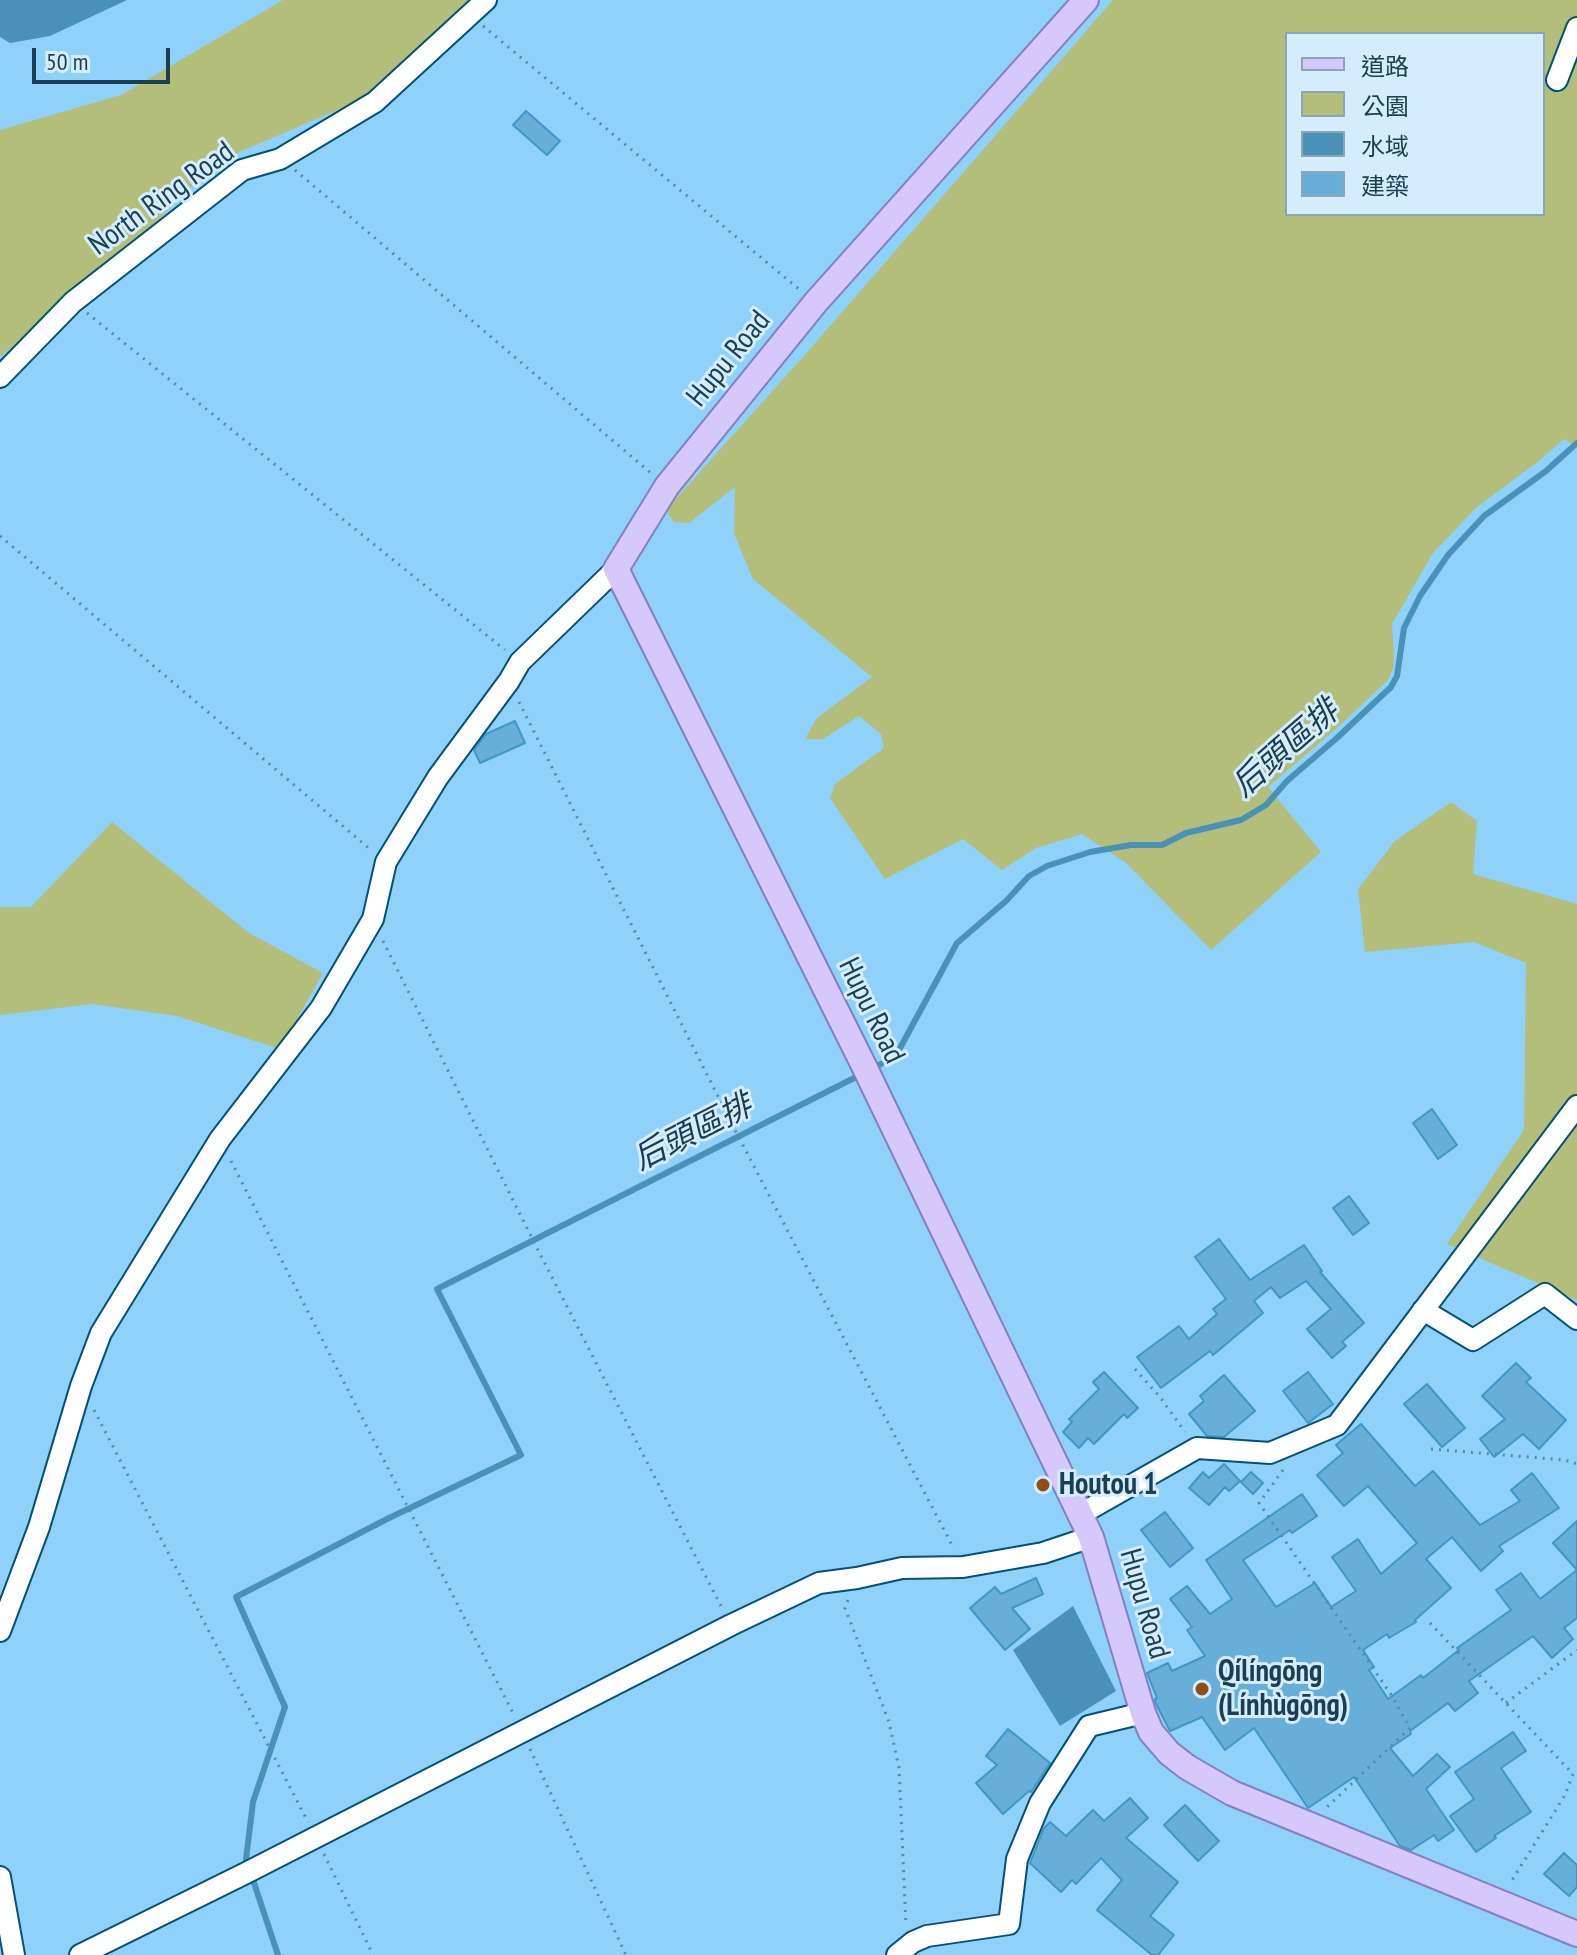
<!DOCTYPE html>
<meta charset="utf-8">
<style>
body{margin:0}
#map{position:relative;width:1577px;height:1955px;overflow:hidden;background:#8fd1f8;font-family:"PT Sans Narrow","Noto Sans TC",sans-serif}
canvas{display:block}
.legend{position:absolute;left:1285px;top:32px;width:260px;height:184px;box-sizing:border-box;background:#d4ecfb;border:2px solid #8aa6b7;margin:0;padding:10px 14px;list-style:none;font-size:24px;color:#1a3e52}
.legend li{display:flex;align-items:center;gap:16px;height:40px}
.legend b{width:40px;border:2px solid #8aa6b7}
.scale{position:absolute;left:32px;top:48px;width:138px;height:36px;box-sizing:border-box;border:4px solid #1a3e52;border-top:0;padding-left:10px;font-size:24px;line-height:28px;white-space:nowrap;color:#1a3e52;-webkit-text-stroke:6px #d4ecfb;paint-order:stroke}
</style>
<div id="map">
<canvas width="1577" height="1955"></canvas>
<ul class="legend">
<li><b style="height:10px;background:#d6c8fb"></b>道路</li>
<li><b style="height:22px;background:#b4be7b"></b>公園</li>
<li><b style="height:22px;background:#4991b9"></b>水域</li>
<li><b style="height:22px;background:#67afd8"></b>建築</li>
</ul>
<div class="scale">50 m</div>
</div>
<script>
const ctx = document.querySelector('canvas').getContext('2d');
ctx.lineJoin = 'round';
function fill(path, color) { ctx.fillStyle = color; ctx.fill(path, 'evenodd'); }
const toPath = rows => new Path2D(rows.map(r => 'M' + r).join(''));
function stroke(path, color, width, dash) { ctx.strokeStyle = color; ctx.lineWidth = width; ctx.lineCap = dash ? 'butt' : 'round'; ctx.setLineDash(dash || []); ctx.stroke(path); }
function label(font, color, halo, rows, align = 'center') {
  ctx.font = font + ' "PT Sans Narrow","Noto Sans TC",sans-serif'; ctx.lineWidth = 6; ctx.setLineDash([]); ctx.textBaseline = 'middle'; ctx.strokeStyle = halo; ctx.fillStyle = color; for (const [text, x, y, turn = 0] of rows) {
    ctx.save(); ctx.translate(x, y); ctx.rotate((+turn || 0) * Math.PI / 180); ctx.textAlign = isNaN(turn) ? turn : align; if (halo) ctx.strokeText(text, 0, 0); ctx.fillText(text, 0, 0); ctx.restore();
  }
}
fill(toPath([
 [283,0,469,0,358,101,216,162,156,222,0,357,0,130,121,95],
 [1113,0,1577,0,1577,448,1564,439,1540,460,1477,507,1433,553,1392,624,1394,659,1393,669,1388,680,1337,728,1268,787,1321,852,1211,950,1126,863,1082,834,1036,848,1002,870,963,839,885,879,830,798,835,784,884,748,881,734,859,716,823,739,805,739,817,718,872,677,753,579,734,533,735,487,689,523,674,522,666,510,810,349],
 [1287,34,1543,34,1543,214,1287,214],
 [1451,802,1477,821,1473,874,1577,904,1577,1300,1447,1244,1524,1130,1526,963,1474,942,1365,952,1358,889,1395,841],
 [112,822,249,933,323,973,280,1049,177,1016,92,1004,0,1015,0,907,31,907]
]), '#b4be7b');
fill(toPath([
 [0,0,127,0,50,36,10,43,0,37],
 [1073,1606,1116,1691,1060,1726,1013,1650]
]), '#4991b9');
stroke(toPath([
 [870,1070,881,1064,899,1050,957,943,1006,901,1029,876,1047,866,1090,852,1131,845,1162,845,1186,833,1241,820,1266,805,1287,781,1338,737,1391,687,1397,676,1404,628,1420,596,1448,555,1484,516,1546,471,1577,443],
 [278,1955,246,1859,253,1802,285,1707,236,1597,389,1518,521,1455,437,1289,860,1075]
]), '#4991b9', 6);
const building = toPath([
 [526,111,560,141,547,155,513,125,526,111],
 [515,721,525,743,480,763,474,750,486,734,515,721],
 [1432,1109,1457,1145,1438,1159,1413,1123,1432,1109],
 [1349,1196,1369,1223,1353,1235,1333,1208,1349,1196],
 [1219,1239,1250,1280,1304,1245,1322,1271,1320,1272,1364,1323,1342,1342,1346,1346,1332,1358,1307,1329,1331,1309,1306,1281,1280,1298,1271,1287,1254,1301,1263,1313,1213,1355,1210,1351,1161,1388,1137,1357,1179,1326,1189,1339,1217,1314,1213,1309,1226,1299,1195,1257,1219,1239],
 [1516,1363,1531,1378,1526,1382,1566,1420,1539,1449,1523,1434,1494,1457,1480,1439,1505,1419,1482,1396,1516,1363],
 [1104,1372,1138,1408,1127,1418,1124,1414,1094,1444,1088,1438,1079,1448,1063,1432,1072,1422,1069,1419,1099,1389,1093,1382,1104,1372],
 [1308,1372,1333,1404,1308,1423,1283,1391,1308,1372],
 [1224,1375,1255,1411,1224,1437,1207,1436,1189,1414,1204,1401,1200,1396,1224,1375],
 [1427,1384,1465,1428,1442,1447,1404,1404,1427,1384],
 [1361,1424,1415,1486,1433,1471,1480,1525,1520,1501,1511,1490,1532,1473,1559,1508,1499,1546,1503,1551,1481,1571,1452,1537,1426,1559,1451,1588,1415,1620,1416,1622,1389,1638,1387,1634,1363,1650,1374,1667,1369,1670,1388,1699,1421,1675,1423,1678,1459,1650,1457,1648,1511,1610,1496,1590,1521,1573,1540,1599,1577,1570,1577,1618,1564,1628,1573,1639,1552,1658,1533,1636,1469,1681,1478,1693,1455,1711,1448,1703,1410,1731,1411,1734,1390,1748,1413,1776,1437,1754,1450,1767,1426,1789,1454,1830,1438,1841,1434,1835,1411,1850,1400,1846,1354,1777,1308,1808,1254,1728,1225,1750,1202,1717,1170,1731,1155,1702,1155,1699,1157,1698,1147,1673,1168,1663,1172,1671,1205,1656,1187,1630,1192,1627,1170,1599,1187,1586,1210,1614,1232,1599,1206,1560,1302,1494,1317,1516,1292,1533,1290,1530,1243,1560,1276,1607,1315,1583,1331,1607,1356,1591,1332,1557,1358,1539,1381,1574,1417,1543,1368,1486,1344,1506,1317,1475,1343,1453,1336,1445,1361,1424],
 [1224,1464,1240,1481,1229,1491,1225,1487,1209,1505,1189,1488,1203,1472,1209,1478,1224,1464],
 [1251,1472,1263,1483,1253,1494,1241,1482,1251,1472],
 [1165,1512,1193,1548,1170,1567,1141,1530,1165,1512],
 [1577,1521,1577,1570,1553,1543,1577,1521],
 [1036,1578,1043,1594,1012,1608,1030,1629,1005,1650,970,1608,995,1587,1001,1594,1036,1578],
 [1008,1729,1050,1763,1031,1792,1029,1791,1003,1814,976,1783,997,1765,986,1756,1008,1729],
 [1513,1732,1526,1751,1501,1768,1531,1812,1494,1836,1496,1838,1476,1852,1450,1816,1474,1799,1455,1772,1513,1732],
 [1130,1798,1148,1818,1126,1838,1178,1882,1150,1916,1174,1935,1158,1955,1152,1955,1097,1910,1122,1880,1101,1858,1076,1884,1072,1880,1061,1892,1030,1863,1044,1828,1050,1822,1066,1836,1093,1810,1104,1821,1130,1798],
 [1185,1805,1219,1841,1198,1861,1164,1825,1185,1805],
 [1564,1853,1577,1865,1577,1887,1569,1896,1544,1874,1564,1853]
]);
fill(building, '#67afd8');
stroke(building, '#4097c6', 2);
const minor = toPath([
 [1557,80,1577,28],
 [0,377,73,302,242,170,280,159,375,102,486,0],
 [1423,1310,1473,1340,1545,1294,1577,1319],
 [1079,1515,1197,1448,1270,1453,1337,1425,1577,1106],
 [0,1631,39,1527,81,1386,101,1333,220,1139,321,1008,373,919,386,862,438,777,509,681,520,662,616,569],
 [0,1877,14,1955],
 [80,1955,244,1874,731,1625,819,1583,857,1578,902,1568,963,1567,1043,1553,1091,1537],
 [897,1955,913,1942,927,1936,1009,1924,1017,1859,1040,1803,1089,1726,1143,1713]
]);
const major = toPath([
 [1086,0,816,302,667,486,616,569,864,1066,1091,1537,1143,1713,1151,1732,1169,1753,1187,1767,1232,1793,1577,1934]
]);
stroke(minor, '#035173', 24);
stroke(major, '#8280bf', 28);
stroke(toPath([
 [483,26,800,290],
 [295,170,652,474],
 [87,313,505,650],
 [0,536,371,850],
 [519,702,736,1132,954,1549],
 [383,941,538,1250,722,1608],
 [231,1161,513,1713],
 [1135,1369,1160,1397,1185,1432],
 [94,1410,308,1822],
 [1431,1449,1565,1460,1577,1464],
 [1283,1470,1259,1503,1390,1693,1410,1728,1325,1809],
 [848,1600,845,1608,889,1722,899,1768,906,1926],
 [1430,1623,1573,1774,1565,1795,1511,1882],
 [1506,1703,1577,1650],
 [530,1749,626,1955],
 [324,1854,373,1955]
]), '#578aa8', 3, [2, 6]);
stroke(minor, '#fff', 20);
stroke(major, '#d6c8fb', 24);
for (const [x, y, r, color] of [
 [1043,1485,8,"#8f4e19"],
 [1202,1689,8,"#8f4e19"]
]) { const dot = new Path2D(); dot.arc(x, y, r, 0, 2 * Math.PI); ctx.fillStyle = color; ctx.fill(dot); stroke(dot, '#d4ecfb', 3); }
label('30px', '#1a3e52', '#d4ecfb', [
 ["North Ring Road",162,199,-36],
 ["Hupu Road",729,359,-51],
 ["Hupu Road",871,1011,64],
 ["Hupu Road",1144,1604,74]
]);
label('bold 30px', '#1a3e52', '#d4ecfb', [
 ["Houtou 1",1059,1485],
 ["Qílíngōng",1218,1672],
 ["(Línhùgōng)",1218,1706]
], 'left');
label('italic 32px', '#1b3c4e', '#d4ecfb', [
 ["后頭區排",1286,749,-41],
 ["后頭區排",693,1133,-27]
]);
</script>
